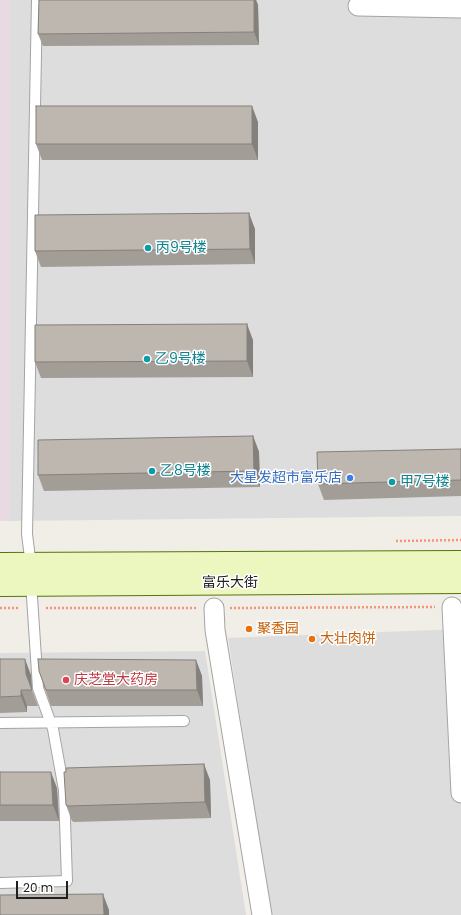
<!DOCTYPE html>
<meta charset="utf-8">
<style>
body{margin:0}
#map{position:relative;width:461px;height:915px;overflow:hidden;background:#f0eee7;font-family:Poppins,sans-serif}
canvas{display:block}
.scale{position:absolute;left:16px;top:881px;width:52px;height:18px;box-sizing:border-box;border:2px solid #202020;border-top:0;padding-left:5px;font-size:12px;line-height:14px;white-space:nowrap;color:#202020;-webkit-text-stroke:3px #fff;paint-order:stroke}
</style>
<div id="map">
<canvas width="461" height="915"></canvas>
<div class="scale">20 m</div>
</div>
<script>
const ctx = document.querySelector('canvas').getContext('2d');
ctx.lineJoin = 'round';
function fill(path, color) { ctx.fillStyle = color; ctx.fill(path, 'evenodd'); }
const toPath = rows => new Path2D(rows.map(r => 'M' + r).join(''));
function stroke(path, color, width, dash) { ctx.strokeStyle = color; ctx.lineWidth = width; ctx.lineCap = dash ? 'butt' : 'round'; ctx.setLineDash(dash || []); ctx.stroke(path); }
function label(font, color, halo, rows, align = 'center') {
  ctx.font = font + ' Poppins,"Noto Sans SC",sans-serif'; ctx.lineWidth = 3; ctx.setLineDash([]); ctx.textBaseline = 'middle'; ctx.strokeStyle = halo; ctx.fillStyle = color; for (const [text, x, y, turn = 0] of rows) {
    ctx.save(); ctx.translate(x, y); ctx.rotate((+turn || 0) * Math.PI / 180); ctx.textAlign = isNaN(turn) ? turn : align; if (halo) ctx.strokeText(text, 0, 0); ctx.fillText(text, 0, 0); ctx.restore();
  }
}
fill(toPath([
 [10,0,461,0,461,516,10,521],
 [461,629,461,915,271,915,228,638],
 [205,651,246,915,0,915,0,653]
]), '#dedddd');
fill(toPath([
 [0,0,10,0,10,521,0,521]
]), '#e9d9e3');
const service = toPath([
 [31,566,27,534,37,0],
 [0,723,184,721],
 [0,883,67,881,64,790,53,729,38,688,31,582]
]);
const minor = toPath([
 [358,6,461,8],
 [452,607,461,793],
 [214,608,215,630,262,915]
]);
const secondary = toPath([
 [0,564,461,562],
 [0,585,461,582]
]);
stroke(service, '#a4a4a4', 12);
stroke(minor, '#a4a4a4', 21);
stroke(secondary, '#57740b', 24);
stroke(toPath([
 [396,541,461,540],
 [0,608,19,608],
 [46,608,197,608],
 [230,608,435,607]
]), '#f39675', 2.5, [2, 2]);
stroke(service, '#fff', 10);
stroke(minor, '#fff', 19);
stroke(secondary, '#ebf7be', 22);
fill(toPath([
 [39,0,256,0,258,5,259,45,43,46,38,34],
 [258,122,258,160,42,160,36,144],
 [255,229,255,264,41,267,35,251],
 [253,340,253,377,41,378,35,362],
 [253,436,259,452,260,487,44,491,38,475],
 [461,449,461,496,324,500,318,484],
 [0,659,31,675,32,690,38,706,27,706,27,712,0,713],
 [196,660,202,676,203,706,51,706,39,671],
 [0,772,57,788,59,821,0,821],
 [210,780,211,818,74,822,72,821,66,805]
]), '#a39d97');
fill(toPath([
 [254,0,256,0,258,5,259,45,254,32],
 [252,106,258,122,258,160,252,144],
 [249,213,255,229,255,264,250,249],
 [247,324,253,340,253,377,247,361],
 [253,436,259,452,260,487,254,471],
 [25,659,31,675,32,690,26,674],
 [196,660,202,676,203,706,197,690],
 [21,690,27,706,27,712,21,696],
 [204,764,210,780,211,818,205,802],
 [51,772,57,788,59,821,53,805],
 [103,894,109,910,109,915,104,915]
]), '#84807b');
const building = toPath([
 [39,0,254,0,254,32,38,34,39,0],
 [36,106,252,106,252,144,36,144,36,106],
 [249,213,250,249,35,251,35,215,249,213],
 [247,324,247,361,35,362,35,325,247,324],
 [253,436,254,471,38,475,38,440,253,436],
 [461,449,461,480,318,484,317,452,461,449],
 [0,659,25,659,26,674,32,690,21,690,21,696,0,697,0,659],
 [38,659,196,660,197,690,46,690,39,671,38,659],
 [204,764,205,802,68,806,66,805,64,772,66,772,66,768,204,764],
 [0,772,51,772,53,805,0,805,0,772],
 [103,894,104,915,0,915,0,895,103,894]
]);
fill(building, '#bdb7b0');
stroke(building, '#84807b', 1);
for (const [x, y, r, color] of [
 [148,248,4,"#0f9aa8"],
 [147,359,4,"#0f9aa8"],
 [152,471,4,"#0f9aa8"],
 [350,478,4,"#3f7fe0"],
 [392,482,4,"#0f9aa8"],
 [249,629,4,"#e8710a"],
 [312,639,4,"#e8710a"],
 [66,680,4,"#e0444e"]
]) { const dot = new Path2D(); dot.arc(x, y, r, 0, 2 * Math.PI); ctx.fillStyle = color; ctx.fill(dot); stroke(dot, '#fff', 1.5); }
label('14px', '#0d838f', '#fff', [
 ["丙9号楼",156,248],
 ["乙9号楼",155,359],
 ["乙8号楼",160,471],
 ["甲7号楼",400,482]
], 'left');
label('14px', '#366cbe', '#fff', [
 ["大星发超市富乐店",342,478]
], 'right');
label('14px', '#202020', '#fff', [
 ["富乐大街",230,583]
]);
label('14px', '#c56008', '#fff', [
 ["聚香园",257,629],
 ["大壮肉饼",320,639]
], 'left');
label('14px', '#be3a42', '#fff', [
 ["庆芝堂大药房",74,680]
], 'left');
</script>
